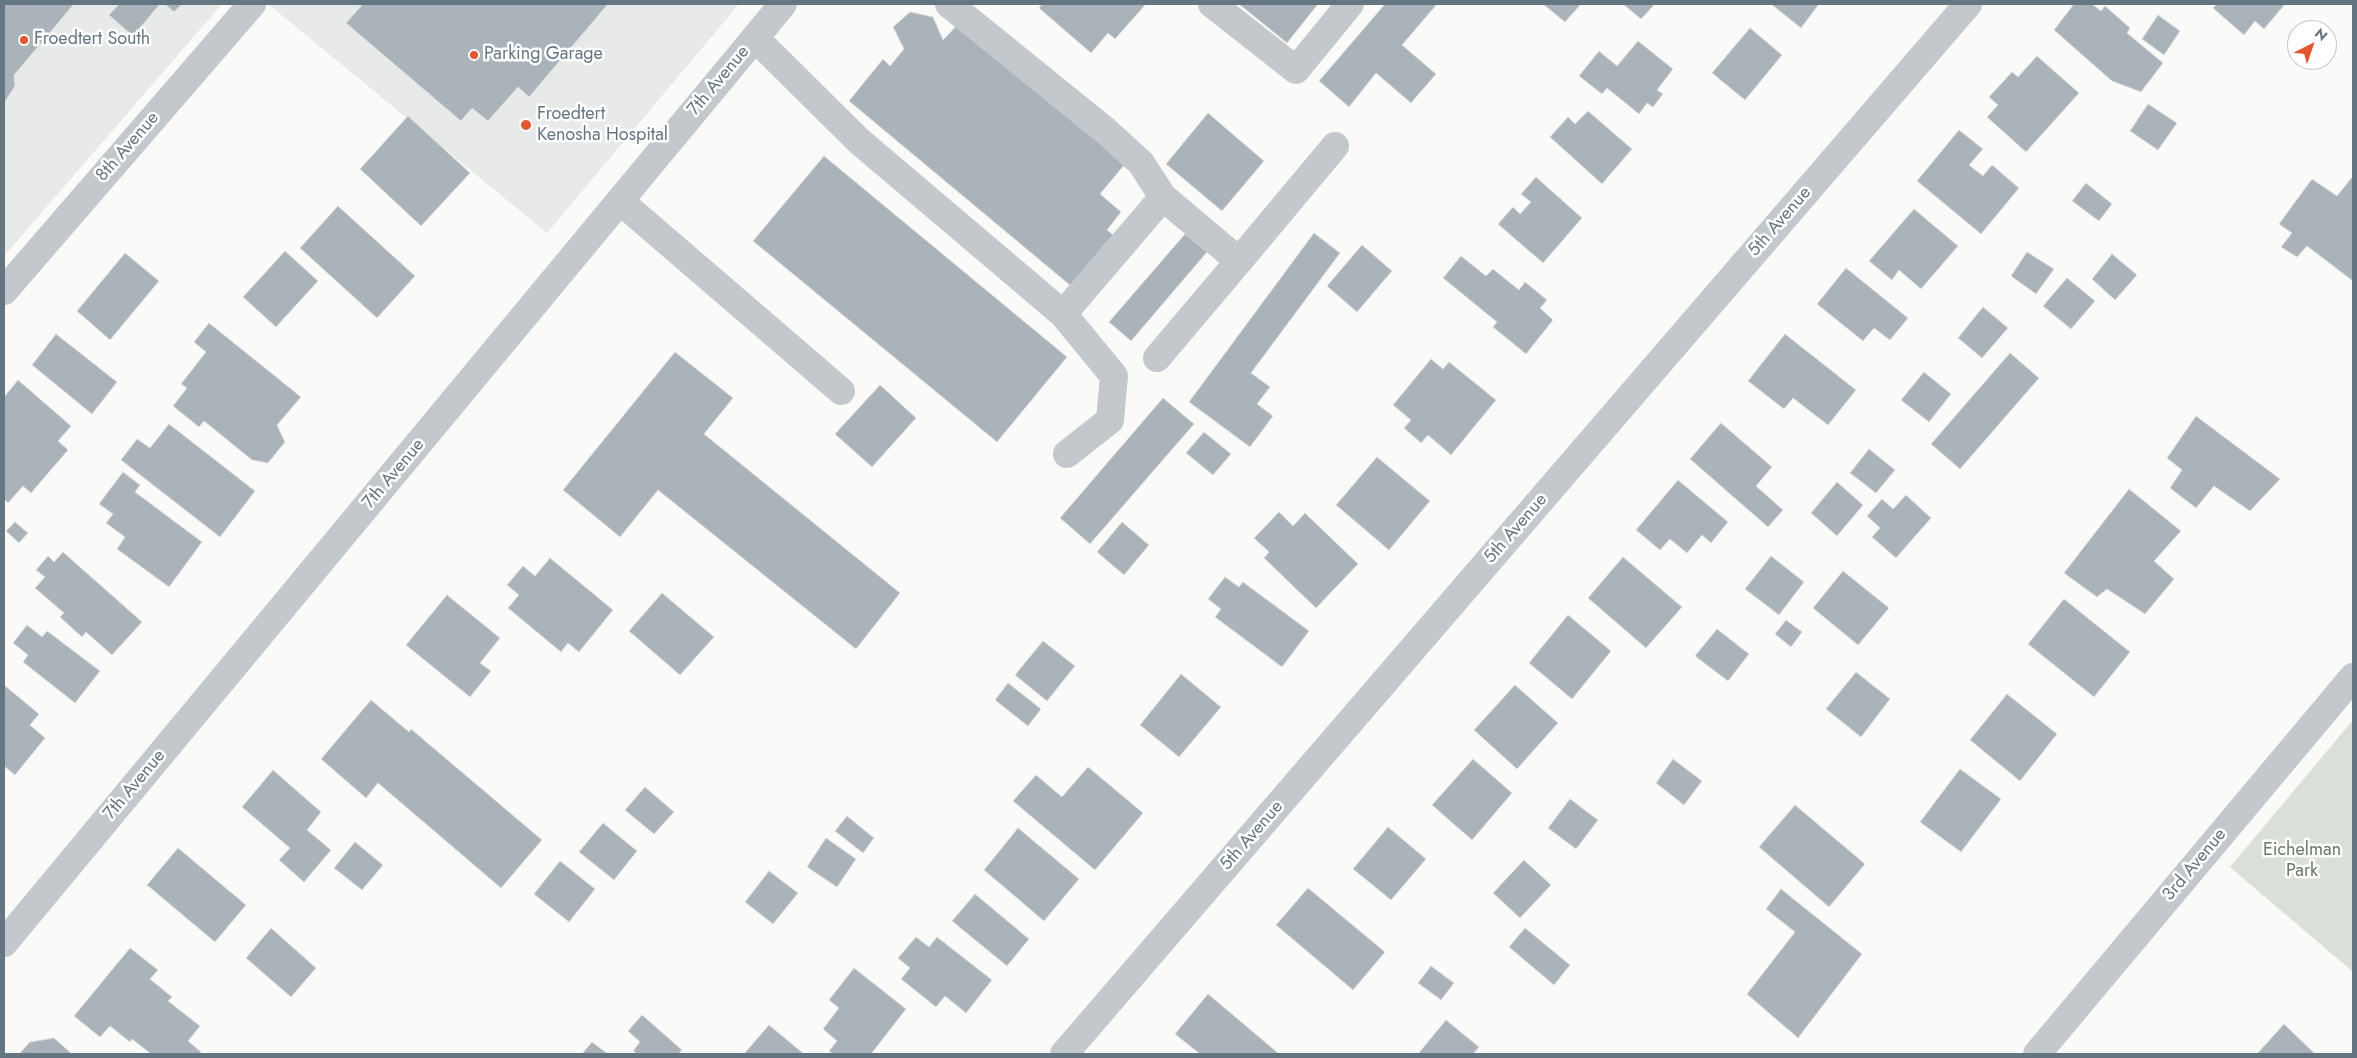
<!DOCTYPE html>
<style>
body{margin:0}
#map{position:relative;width:2357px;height:1058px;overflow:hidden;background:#fafaf8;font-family:Jost,sans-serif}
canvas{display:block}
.frame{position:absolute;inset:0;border:5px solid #657683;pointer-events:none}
.north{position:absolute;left:2287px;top:20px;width:50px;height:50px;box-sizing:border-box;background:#fff;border:1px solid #c1c8cd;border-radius:50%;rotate:41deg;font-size:14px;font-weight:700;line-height:20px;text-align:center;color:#657683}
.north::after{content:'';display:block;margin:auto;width:18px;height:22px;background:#e4572e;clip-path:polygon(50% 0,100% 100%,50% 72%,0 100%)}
</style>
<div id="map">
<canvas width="2357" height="1058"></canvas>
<div class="frame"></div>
<div class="north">N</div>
</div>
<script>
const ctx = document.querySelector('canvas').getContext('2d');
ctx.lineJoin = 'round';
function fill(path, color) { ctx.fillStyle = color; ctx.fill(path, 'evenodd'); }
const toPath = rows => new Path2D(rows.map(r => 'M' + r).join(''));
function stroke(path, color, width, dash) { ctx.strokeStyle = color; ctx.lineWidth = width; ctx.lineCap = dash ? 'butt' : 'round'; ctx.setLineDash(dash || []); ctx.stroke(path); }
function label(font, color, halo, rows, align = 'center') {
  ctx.font = font + ' Jost,sans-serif'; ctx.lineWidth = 5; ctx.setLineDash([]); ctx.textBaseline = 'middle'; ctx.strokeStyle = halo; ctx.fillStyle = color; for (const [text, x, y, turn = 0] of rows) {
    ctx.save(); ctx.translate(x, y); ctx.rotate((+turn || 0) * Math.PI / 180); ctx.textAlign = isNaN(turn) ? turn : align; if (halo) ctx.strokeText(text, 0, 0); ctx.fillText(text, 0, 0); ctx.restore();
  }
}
fill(toPath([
 [4,4,222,4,4,256],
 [268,4,739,4,547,233]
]), '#e8e9e9');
fill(toPath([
 [2353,720,2353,972,2230,867]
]), '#dadfd7');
const building = toPath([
 [4,4,74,4,14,75,15,86,4,103,4,4],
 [119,4,160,4,133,36,109,15,119,4],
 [165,4,182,4,174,12,165,4],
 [363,4,608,4,529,97,518,87,488,121,472,108,461,121,346,23,363,4],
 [1042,4,1146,4,1115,39,1108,33,1091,53,1039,8,1042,4],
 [1239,4,1318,4,1287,43,1239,4],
 [1385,4,1437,4,1402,45,1436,74,1411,103,1376,73,1349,107,1319,81,1385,4],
 [1543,4,1581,4,1565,22,1543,4],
 [1623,4,1655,4,1641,19,1623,4],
 [1771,4,1819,4,1801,28,1771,4],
 [2074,4,2092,4,2101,11,2105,6,2130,28,2127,33,2163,63,2141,92,2112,81,2054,30,2074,4],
 [2217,4,2285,4,2264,29,2255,21,2244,35,2213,8,2217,4],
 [910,12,933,17,943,40,963,19,1130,158,1100,194,1121,212,1107,230,1113,235,1071,286,849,101,883,59,890,66,904,49,893,27,910,12],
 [2158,15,2180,31,2164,55,2142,39,2158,15],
 [1750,28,1782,55,1745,100,1712,73,1750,28],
 [1638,41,1673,69,1657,90,1663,94,1653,107,1647,103,1639,114,1607,88,1602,94,1579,76,1599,51,1617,66,1638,41],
 [2037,56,2079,93,2026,152,1987,117,1998,105,1989,97,2012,72,2018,77,2037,56],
 [2148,104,2177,123,2158,150,2130,131,2148,104],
 [1588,111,1632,149,1602,184,1550,137,1568,117,1575,124,1588,111],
 [1208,113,1264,161,1222,211,1166,164,1208,113],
 [408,116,470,173,421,226,360,169,408,116],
 [1959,130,1983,149,1969,165,1983,176,1992,165,2019,188,1981,234,1917,181,1959,130],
 [824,156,1067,357,997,442,753,241,824,156],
 [2353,176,2353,281,2307,246,2297,257,2281,247,2292,233,2279,224,2312,179,2337,196,2353,176],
 [1536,177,1582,218,1543,263,1498,224,1513,207,1520,214,1531,202,1521,194,1536,177],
 [2086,183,2112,204,2099,221,2072,201,2086,183],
 [338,206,415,276,377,318,300,248,338,206],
 [1914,209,1958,246,1921,289,1899,270,1892,280,1869,261,1914,209],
 [1314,233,1340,253,1251,373,1270,387,1257,404,1273,416,1250,447,1189,402,1314,233],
 [1185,234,1207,252,1131,341,1109,322,1185,234],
 [1362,245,1392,271,1357,312,1327,286,1362,245],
 [285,251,318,281,276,327,243,297,285,251],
 [2027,252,2054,269,2036,294,2011,276,2027,252],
 [125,253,159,281,110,340,77,311,125,253],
 [2112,254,2137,275,2115,300,2092,279,2112,254],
 [1461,256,1486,276,1493,269,1519,290,1525,282,1547,300,1540,308,1553,320,1526,354,1493,327,1497,322,1443,278,1461,256],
 [1846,268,1908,318,1890,340,1874,328,1863,341,1817,304,1846,268],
 [2067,278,2095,301,2071,329,2043,306,2067,278],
 [1983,307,2008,328,1982,358,1958,338,1983,307],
 [209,323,301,397,277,425,285,442,268,463,252,460,204,421,199,427,173,406,187,388,181,384,206,352,194,342,209,323],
 [56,334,117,382,92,414,32,365,56,334],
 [1785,334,1856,390,1828,425,1793,398,1784,409,1748,381,1785,334],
 [675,352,733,398,704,434,900,593,856,649,658,490,620,537,563,490,675,352],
 [2010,353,2039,378,1960,469,1931,444,2010,353],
 [1431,359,1443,369,1449,362,1496,400,1451,455,1428,435,1421,443,1404,428,1411,420,1393,405,1431,359],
 [1924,372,1951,394,1929,422,1901,400,1924,372],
 [18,380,71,426,58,441,68,450,31,493,23,486,8,503,4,499,4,397,18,380],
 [880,385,916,418,872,467,835,434,880,385],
 [1163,398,1194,424,1090,544,1060,518,1163,398],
 [2196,416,2280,479,2250,511,2214,486,2196,508,2170,488,2182,470,2167,458,2196,416],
 [1721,423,1772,467,1756,486,1783,510,1768,527,1690,459,1721,423],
 [169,424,255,491,220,537,121,460,137,439,150,448,169,424],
 [1204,432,1231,454,1213,475,1186,453,1204,432],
 [1869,449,1895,470,1876,493,1850,473,1869,449],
 [1377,457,1430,501,1389,550,1336,505,1377,457],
 [123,472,140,485,135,492,202,542,169,587,117,549,125,537,106,523,113,514,99,504,123,472],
 [1678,480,1728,522,1711,543,1702,535,1687,553,1670,539,1660,550,1636,530,1678,480],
 [1837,482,1863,505,1837,536,1811,513,1837,482],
 [2129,489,2181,531,2154,561,2174,579,2145,614,2107,589,2097,597,2064,573,2129,489],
 [1906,495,1931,518,1896,558,1872,537,1880,528,1867,516,1882,499,1893,509,1906,495],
 [1279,512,1293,526,1305,513,1358,564,1316,608,1264,558,1269,552,1254,538,1279,512],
 [15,522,28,533,19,543,6,531,15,522],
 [1122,522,1149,545,1124,575,1097,552,1122,522],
 [63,552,142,622,112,655,86,632,82,637,60,617,64,613,35,588,45,577,36,570,48,556,54,562,63,552],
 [1771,556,1804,582,1779,615,1745,589,1771,556],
 [1623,557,1682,607,1646,648,1588,598,1623,557],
 [550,558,613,610,579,652,568,643,561,652,508,608,519,595,507,585,523,566,535,576,550,558],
 [1843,571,1889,608,1858,645,1813,608,1843,571],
 [1225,577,1239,587,1243,582,1309,631,1282,667,1215,617,1221,609,1208,599,1225,577],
 [662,593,714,637,680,675,629,631,662,593],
 [447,595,500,638,480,663,491,671,470,697,406,645,447,595],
 [2064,599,2130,652,2094,697,2028,644,2064,599],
 [1568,615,1611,651,1572,699,1529,663,1568,615],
 [1786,620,1802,632,1791,647,1775,634,1786,620],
 [27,625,42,637,47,631,100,671,75,703,23,662,28,655,13,643,27,625],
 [1717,629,1749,654,1728,681,1695,656,1717,629],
 [1043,641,1075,666,1047,701,1015,675,1043,641],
 [1856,672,1890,699,1861,737,1826,709,1856,672],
 [1181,674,1221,707,1179,757,1140,725,1181,674],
 [1008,683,1041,709,1028,726,995,700,1008,683],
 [4,685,39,714,30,725,45,738,15,775,4,766,4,685],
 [1515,685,1558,723,1517,769,1474,730,1515,685],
 [2007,694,2057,734,2020,781,1970,740,2007,694],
 [371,700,409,732,411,729,542,840,501,888,378,783,366,798,321,759,371,700],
 [1473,759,1512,793,1472,840,1432,805,1473,759],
 [1673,759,1702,781,1684,805,1656,783,1673,759],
 [1088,767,1143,813,1095,870,1013,801,1036,775,1062,797,1088,767],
 [1960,769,2001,799,1961,852,1920,822,1960,769],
 [273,770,321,812,307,830,331,850,304,882,279,860,290,848,242,807,273,770],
 [645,787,674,812,654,834,625,810,645,787],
 [1570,799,1598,820,1576,849,1548,828,1570,799],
 [1795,805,1865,864,1829,907,1759,847,1795,805],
 [847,816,874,838,863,853,835,831,847,816],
 [603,823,637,851,614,880,579,852,603,823],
 [1388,827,1426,859,1391,900,1353,869,1388,827],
 [1018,828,1079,879,1044,921,984,870,1018,828],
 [826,838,856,859,837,887,807,867,826,838],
 [355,842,383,865,362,890,334,868,355,842],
 [178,848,246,905,215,942,147,885,178,848],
 [1524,860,1551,885,1520,918,1493,893,1524,860],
 [560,861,595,889,569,922,534,894,560,861],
 [769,871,798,893,773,924,745,902,769,871],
 [1308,888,1385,952,1353,990,1276,925,1308,888],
 [1781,889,1862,954,1798,1038,1747,994,1795,932,1766,909,1781,889],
 [975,894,1029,939,1007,966,952,921,975,894],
 [271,928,316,968,291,997,246,958,271,928],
 [1525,928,1570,965,1554,985,1509,947,1525,928],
 [916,937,929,947,937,937,992,980,966,1013,945,996,936,1007,901,979,910,968,898,958,916,937],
 [130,948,158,970,150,979,172,997,168,1001,200,1026,188,1041,201,1052,199,1054,151,1054,132,1039,130,1042,110,1026,100,1037,74,1016,130,948],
 [1431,966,1454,983,1441,1000,1418,983,1431,966],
 [854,968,906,1009,871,1054,833,1054,829,1051,837,1041,823,1029,839,1008,829,1000,854,968],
 [1208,994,1278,1053,1277,1054,1200,1054,1175,1034,1208,994],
 [642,1015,682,1050,678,1054,637,1054,633,1051,640,1042,628,1031,642,1015],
 [1446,1020,1479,1047,1473,1054,1418,1054,1446,1020],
 [2284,1024,2315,1054,2257,1054,2284,1024],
 [769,1025,804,1054,744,1054,769,1025],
 [54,1038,72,1054,19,1054,30,1042,54,1038],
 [592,1042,608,1054,582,1054,592,1042]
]);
fill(building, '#aab3b9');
stroke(building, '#dcdcda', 1);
stroke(toPath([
 [949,4,1107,132,1141,163,1163,197],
 [1212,4,1296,70,1350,4],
 [755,38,859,141,1063,314,1114,376,1110,420,1067,454],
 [620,201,841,391],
 [1239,261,1335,146],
 [4,291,252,4],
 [1063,314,1163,197,1239,261,1157,358],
 [4,943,783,4],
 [1064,1054,1968,4],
 [2037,1054,2353,677]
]), '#c3c8cc', 28);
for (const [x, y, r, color] of [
 [24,40,5,"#e4572e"],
 [474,55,5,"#e4572e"],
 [526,125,6,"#e4572e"]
]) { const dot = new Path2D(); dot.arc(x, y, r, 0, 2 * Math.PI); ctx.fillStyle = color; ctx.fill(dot); stroke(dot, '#fff', 2); }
label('18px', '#657683', '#fff', [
 ["Froedtert South",34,40],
 ["Parking Garage",484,55],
 ["Froedtert",537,115],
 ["Kenosha Hospital",537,136]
], 'left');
label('18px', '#657683', '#fff', [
 ["7th Avenue",719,81,-50],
 ["8th Avenue",128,147,-49],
 ["5th Avenue",1780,222,-49],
 ["7th Avenue",394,474,-50],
 ["5th Avenue",1516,529,-49],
 ["7th Avenue",135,785,-50],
 ["5th Avenue",1252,836,-49],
 ["3rd Avenue",2195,865,-50]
]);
label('18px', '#687a64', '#fff', [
 ["Eichelman",2302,851],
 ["Park",2302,872]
]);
</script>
